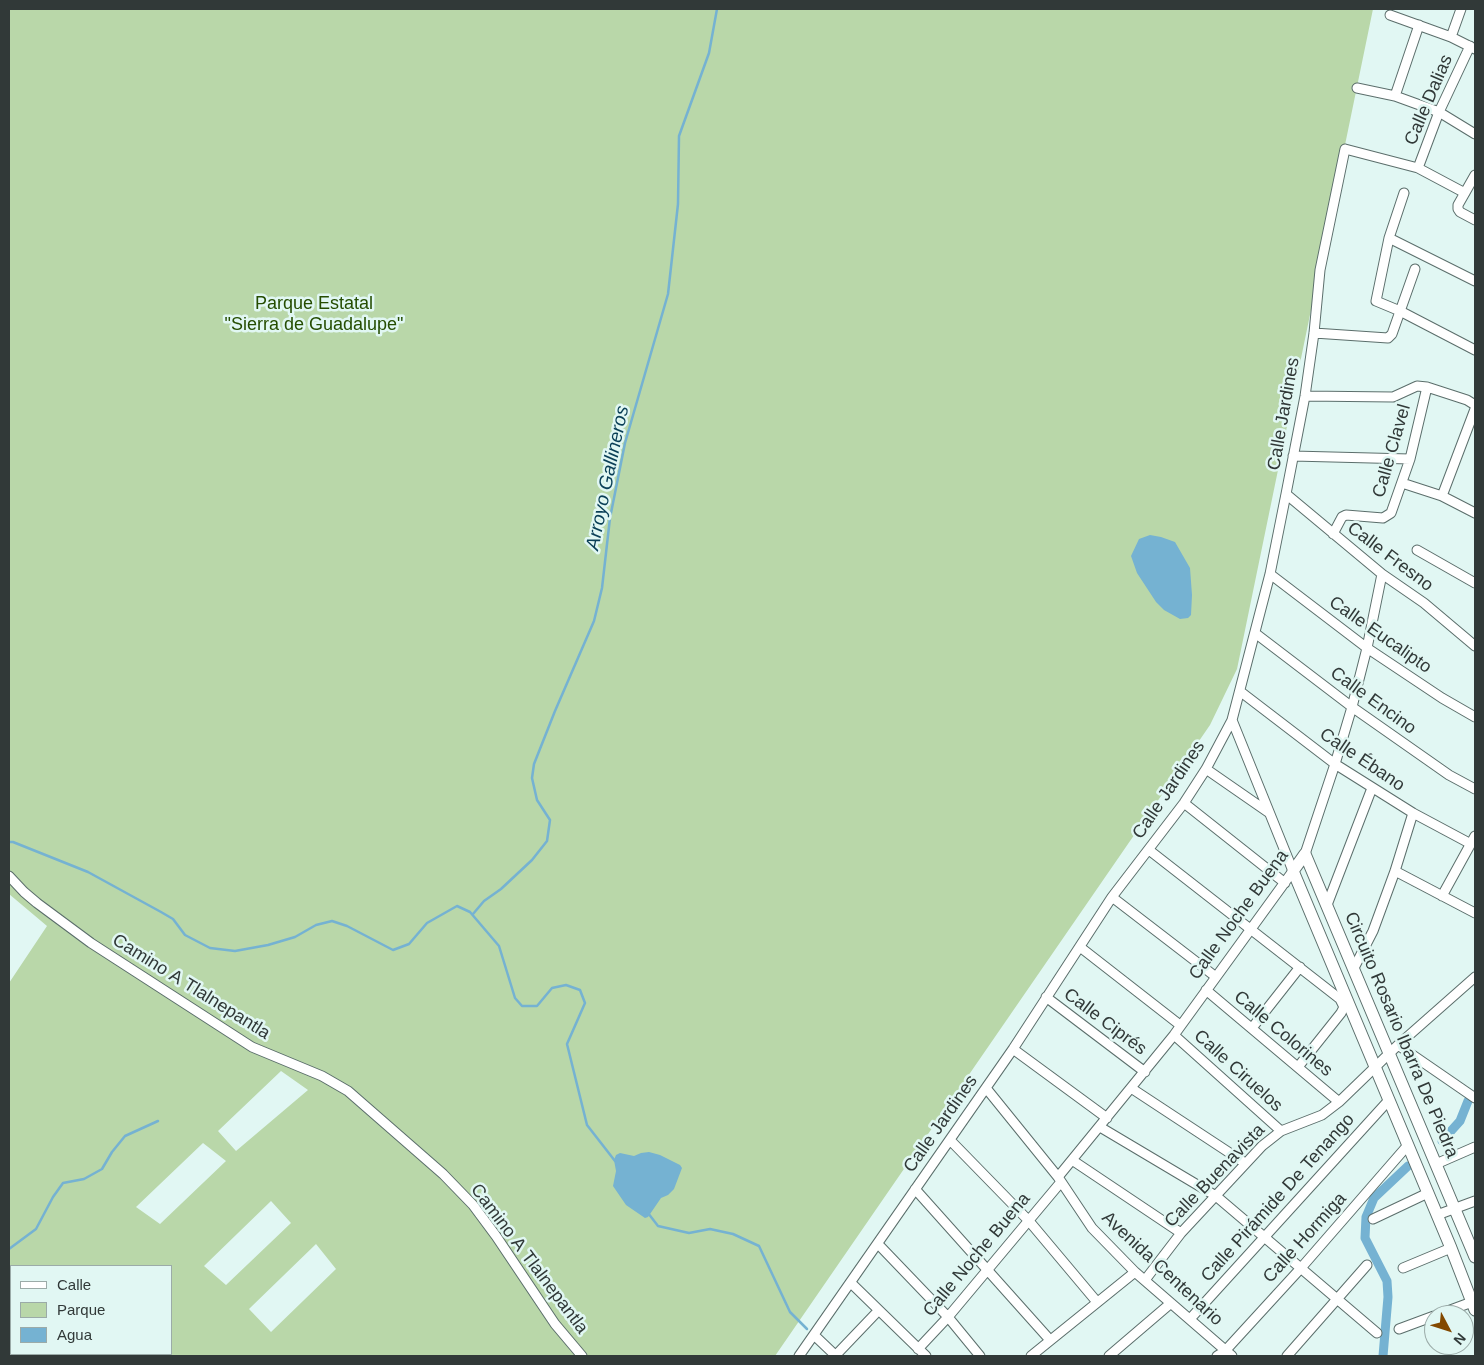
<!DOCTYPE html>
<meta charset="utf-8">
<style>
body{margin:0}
#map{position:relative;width:1484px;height:1365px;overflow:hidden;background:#e1f7f3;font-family:Arial,sans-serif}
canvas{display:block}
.frame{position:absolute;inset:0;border:10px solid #313938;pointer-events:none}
.legend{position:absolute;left:10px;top:1265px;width:162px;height:90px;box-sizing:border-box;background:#e1f7f3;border:1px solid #9baba8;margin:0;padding:6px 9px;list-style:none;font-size:15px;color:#313938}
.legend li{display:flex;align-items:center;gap:10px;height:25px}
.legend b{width:25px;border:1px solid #9baba8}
.north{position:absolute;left:1424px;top:1305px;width:50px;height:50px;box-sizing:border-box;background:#e1f7f3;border:1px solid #9baba8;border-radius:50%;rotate:130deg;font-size:14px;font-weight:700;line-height:20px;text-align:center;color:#313938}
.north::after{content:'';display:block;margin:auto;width:18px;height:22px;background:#834900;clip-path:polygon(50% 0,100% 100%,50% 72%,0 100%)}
</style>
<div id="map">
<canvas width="1484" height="1365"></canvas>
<div class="frame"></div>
<ul class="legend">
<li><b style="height:6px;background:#fff"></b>Calle</li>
<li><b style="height:14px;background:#b9d7a9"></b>Parque</li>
<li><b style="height:14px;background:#75b2d2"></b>Agua</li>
</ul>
<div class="north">N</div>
</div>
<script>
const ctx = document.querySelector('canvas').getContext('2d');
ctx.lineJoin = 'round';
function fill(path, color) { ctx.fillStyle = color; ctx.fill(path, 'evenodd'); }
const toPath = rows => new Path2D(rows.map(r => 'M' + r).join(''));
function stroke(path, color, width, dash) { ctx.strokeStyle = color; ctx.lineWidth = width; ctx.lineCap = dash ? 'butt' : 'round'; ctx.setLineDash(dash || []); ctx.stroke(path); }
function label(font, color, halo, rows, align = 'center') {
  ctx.font = font + ' Arial,sans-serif'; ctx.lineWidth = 5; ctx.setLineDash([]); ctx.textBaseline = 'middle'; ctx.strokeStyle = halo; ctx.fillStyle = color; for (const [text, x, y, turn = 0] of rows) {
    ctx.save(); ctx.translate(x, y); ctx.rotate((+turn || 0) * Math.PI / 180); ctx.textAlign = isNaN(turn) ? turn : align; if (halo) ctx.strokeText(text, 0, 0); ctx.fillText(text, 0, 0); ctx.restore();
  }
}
fill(toPath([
 [9,9,1373,9,1237,669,1210,725,775,1356,9,1356,9,983,47,926,9,894],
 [281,1071,308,1090,236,1151,218,1131],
 [203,1143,226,1161,160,1224,136,1207],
 [271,1201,291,1223,226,1285,204,1266],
 [316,1244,336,1269,271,1332,249,1309],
 [11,1266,171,1266,171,1354,11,1354]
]), '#b9d7a9');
fill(toPath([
 [1150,535,1161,537,1175,542,1190,568,1192,595,1191,615,1188,618,1180,619,1164,610,1156,602,1137,573,1131,556,1139,539],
 [649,1152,660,1155,680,1165,682,1168,674,1189,668,1195,661,1198,648,1217,645,1218,626,1205,613,1186,616,1171,614,1160,616,1155,620,1153,634,1156,641,1153]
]), '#75b2d2');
stroke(toPath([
 [9,842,13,842,88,872,161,912,173,919,185,935,210,948,235,951,268,945,295,937,316,925,332,921,347,926,393,950,409,944,427,923,457,906,470,912,499,946,515,998,522,1006,537,1006,552,988,566,985,580,990,585,1003,567,1044,587,1125,615,1161],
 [473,914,484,901,501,889,532,860,547,841,550,820,537,800,532,778,534,764,555,711,594,621,602,588,610,518,625,443,668,294,678,204,679,136,709,53,717,9],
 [648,1213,658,1226,689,1233,710,1229,733,1234,759,1246,790,1312,807,1329],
 [9,1249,36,1229,53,1197,63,1183,84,1179,102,1169,112,1152,125,1136,158,1121]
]), '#75b2d2', 2.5);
stroke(toPath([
 [1442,1141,1460,1121,1468,1101],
 [1383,1356,1388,1297,1387,1281,1365,1238,1366,1217,1374,1198,1408,1166]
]), '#75b2d2', 9);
const minor = toPath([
 [1390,15,1451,37,1475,49],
 [1451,37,1461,9],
 [1357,88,1395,96,1439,112,1475,134],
 [1395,96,1419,25],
 [1418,168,1439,112,1470,46],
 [1475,175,1458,205,1458,209,1460,212,1475,220],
 [1404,193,1389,238,1376,301,1400,311,1475,350],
 [1389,238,1475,281],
 [1314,333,1388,338,1392,334,1415,269],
 [1305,396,1393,397,1417,386,1427,387,1467,400,1475,405],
 [1293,456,1410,459],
 [1402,483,1442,496,1475,513],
 [1286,494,1382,574,1424,603,1475,646],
 [1442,496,1475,409],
 [1333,534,1342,517,1346,515,1383,518,1391,513,1410,459,1427,387],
 [1417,550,1475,583],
 [1270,574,1367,648,1442,698,1475,717],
 [1255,633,1352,707,1449,775,1475,789],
 [1241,692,1335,764,1413,813,1471,844],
 [1206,769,1268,812],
 [1184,803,1285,883],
 [1149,850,1340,999,1344,1007,1341,1013,1298,1067],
 [1305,854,1335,764,1352,707,1367,648,1382,574],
 [1395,871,1475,913],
 [9,876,24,892,37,903,91,943,252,1047,322,1076,348,1091,443,1174,473,1205,496,1236,555,1324,582,1356],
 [1442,896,1475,836],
 [1112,897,1216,977],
 [1327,905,1372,788],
 [1080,947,1180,1025],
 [1354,968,1373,931,1395,871,1413,813],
 [1206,990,1339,1102],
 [1046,997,1145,1072],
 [1252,1028,1300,967],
 [1174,1035,1281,1131],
 [1398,1045,1475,1098],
 [1013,1049,1107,1118],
 [986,1088,1058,1177,1092,1228,1135,1272,1232,1356],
 [1131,1088,1245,1163],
 [1100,1127,1216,1196,1377,1333],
 [950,1140,1029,1221,1097,1302],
 [1072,1160,1181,1233],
 [1436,1164,1475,1147],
 [1058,1177,1174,1035,1293,871,1232,720],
 [915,1189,1050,1340],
 [1437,1215,1475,1201],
 [1373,1219,1428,1193],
 [878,1244,948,1317,980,1356],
 [1403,1268,1451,1248],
 [1145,1280,1181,1233,1262,1146,1281,1131,1322,1115,1339,1102,1398,1045,1475,977],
 [851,1283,926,1356],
 [1437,1315,1472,1302],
 [1190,1319,1389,1100],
 [1399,1329,1434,1316],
 [814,1335,836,1356],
 [918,1349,948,1317,1061,1182],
 [799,1356,1013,1049,1112,897,1184,803,1206,769,1232,720,1270,574,1286,494,1305,396,1314,333,1320,270,1345,149,1418,168,1465,193],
 [835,1356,878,1311],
 [1031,1356,1135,1272],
 [1109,1356,1171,1303],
 [1217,1356,1225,1351,1301,1268,1408,1145],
 [1287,1356,1367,1265]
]);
const major = toPath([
 [1305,854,1293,871,1451,1248,1475,1310],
 [1305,854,1475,1257]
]);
stroke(minor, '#5b6e6b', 11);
stroke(major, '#5b6e6b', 13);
stroke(minor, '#fff', 9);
stroke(major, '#fff', 11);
label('18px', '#313938', '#e1f7f3', [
 ["Calle Dalias",1429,100,-67],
 ["Calle Jardines",1284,414,-80],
 ["Calle Clavel",1392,451,-74],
 ["Calle Fresno",1390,557,37],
 ["Calle Eucalipto",1380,635,35],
 ["Calle Encino",1373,701,36],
 ["Calle Ébano",1362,760,34],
 ["Calle Jardines",1169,790,-56],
 ["Calle Noche Buena",1239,915,-54],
 ["Camino A Tlalnepantla",191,987,32],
 ["Calle Ciprés",1105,1022,37],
 ["Calle Colorines",1283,1034,40],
 ["Circuito Rosario Ibarra De Piedra",1401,1035,67],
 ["Calle Ciruelos",1238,1071,42],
 ["Calle Jardines",941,1124,-55],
 ["Calle Buenavista",1215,1176,-46],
 ["Calle Pirámide De Tenango",1278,1198,-48],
 ["Calle Hormiga",1305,1238,-48],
 ["Calle Noche Buena",977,1255,-50],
 ["Camino A Tlalnepantla",529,1259,53],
 ["Avenida Centenario",1162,1269,43]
]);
label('18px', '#254d01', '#e1f7f3', [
 ["Parque Estatal",314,304],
 ["\"Sierra de Guadalupe\"",314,325]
]);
label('italic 19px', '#0a3f56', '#e1f7f3', [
 ["Arroyo Gallineros",608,478,-78]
]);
</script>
